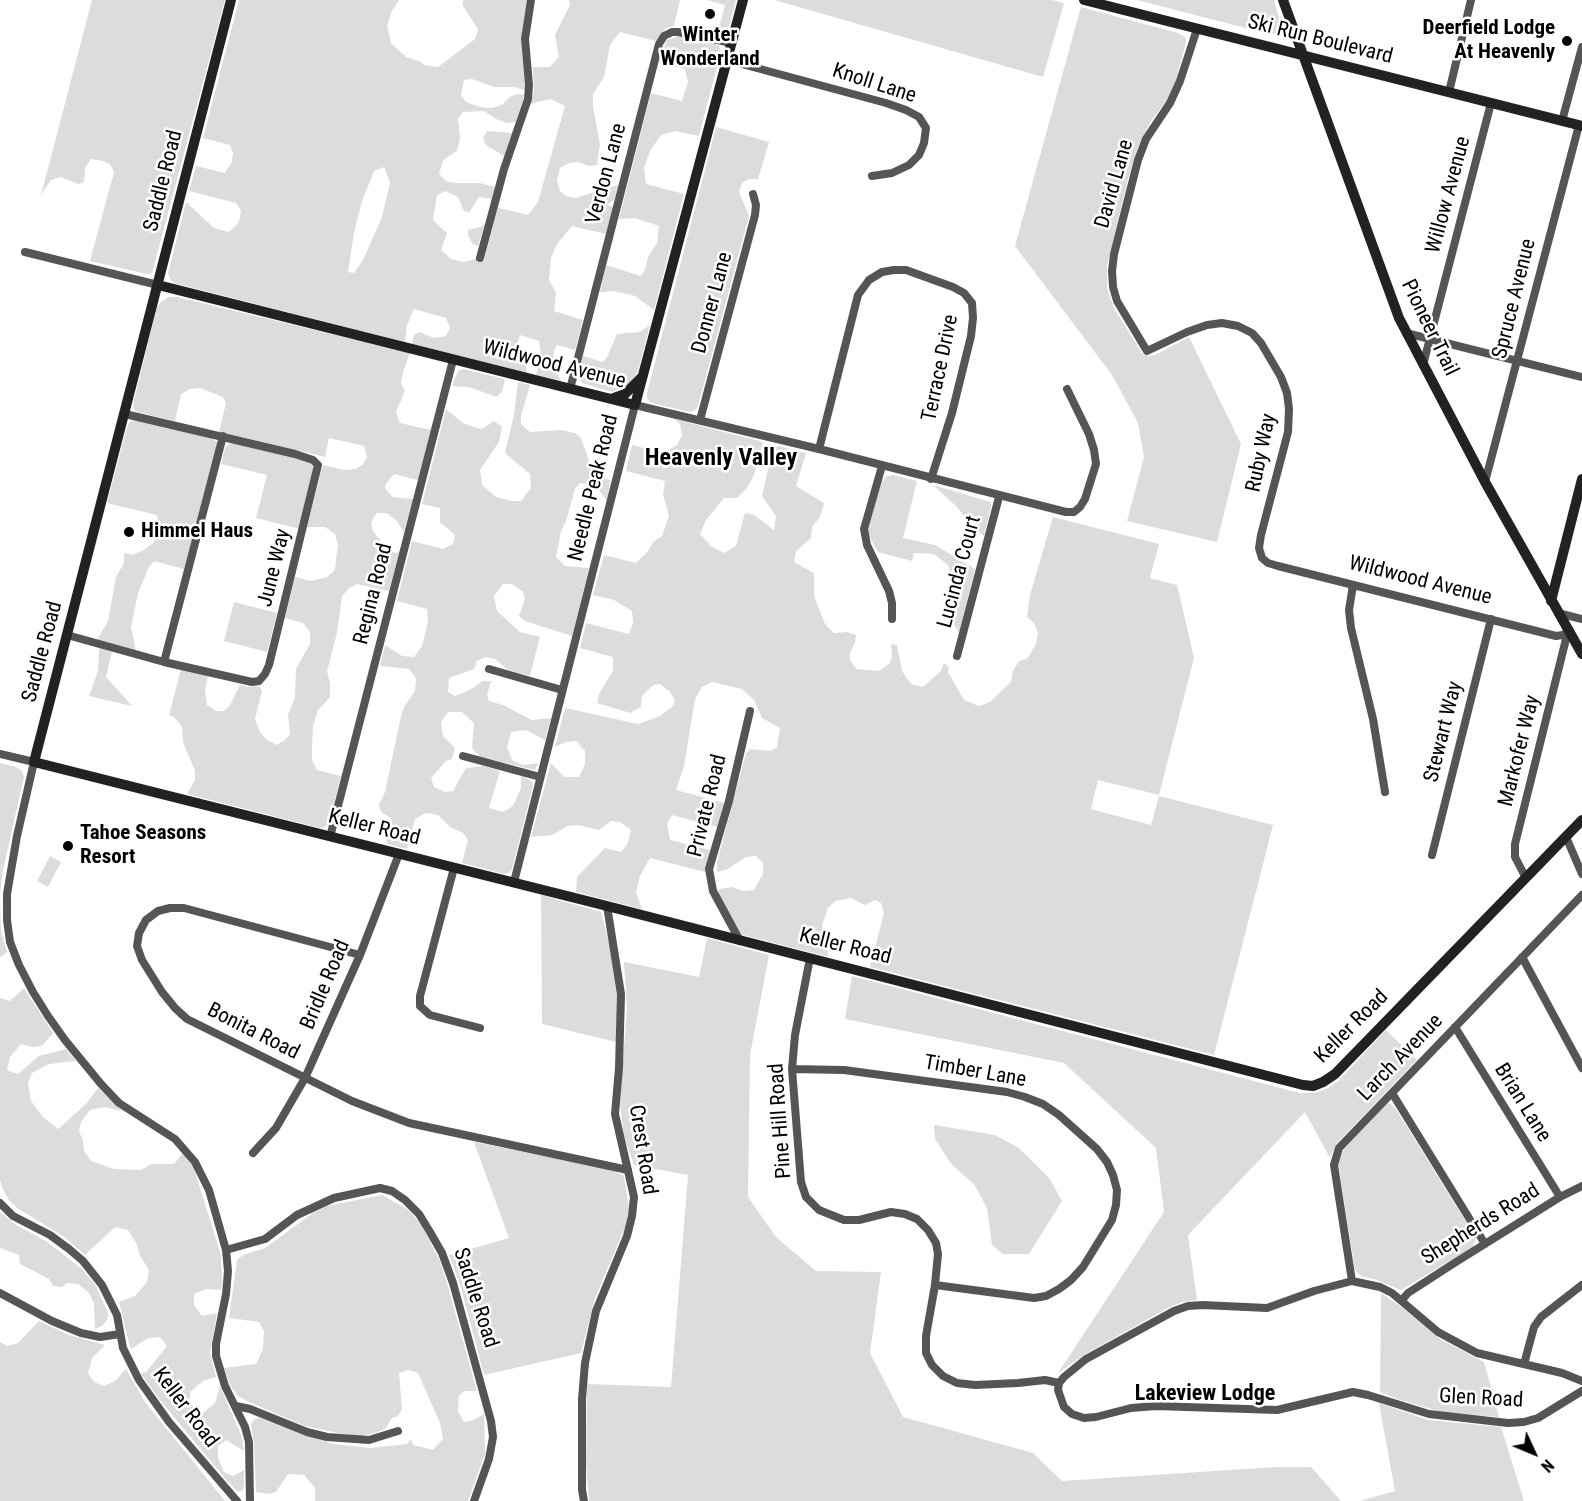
<!DOCTYPE html>
<style>
body{margin:0}
#map{position:relative;width:1582px;height:1501px;overflow:hidden;background:#fff;font-family:"Roboto Condensed",sans-serif}
canvas{display:block}
.north{position:absolute;left:1504px;top:1423px;width:60px;height:60px;-webkit-text-stroke:4px #fff;paint-order:stroke;rotate:134deg;font-size:16px;font-weight:700;line-height:24px;text-align:center;color:#000}
.north::after{content:'';display:block;margin:auto;width:21px;height:27px;background:#000;clip-path:polygon(50% 0,100% 100%,50% 72%,0 100%)}
</style>
<div id="map">
<canvas width="1582" height="1501"></canvas>
<div class="north">N</div>
</div>
<script>
const ctx = document.querySelector('canvas').getContext('2d');
ctx.lineJoin = 'round';
function fill(path, color) { ctx.fillStyle = color; ctx.fill(path, 'evenodd'); }
const toPath = rows => new Path2D(rows.map(r => 'M' + r).join(''));
function stroke(path, color, width, dash) { ctx.strokeStyle = color; ctx.lineWidth = width; ctx.lineCap = dash ? 'butt' : 'round'; ctx.setLineDash(dash || []); ctx.stroke(path); }
function label(font, color, halo, rows, align = 'center') {
  ctx.font = font + ' "Roboto Condensed",sans-serif'; ctx.lineWidth = 5; ctx.setLineDash([]); ctx.textBaseline = 'middle'; ctx.strokeStyle = halo; ctx.fillStyle = color; for (const [text, x, y, turn = 0] of rows) {
    ctx.save(); ctx.translate(x, y); ctx.rotate((+turn || 0) * Math.PI / 180); ctx.textAlign = isNaN(turn) ? turn : align; if (halo) ctx.strokeText(text, 0, 0); ctx.fillText(text, 0, 0); ctx.restore();
  }
}
fill(toPath([
 [92,0,225,0,152,273,147,274,90,261,114,172,110,164,103,161,91,159,85,168,84,182,78,184,61,177,51,180,41,195],
 [239,0,399,0,392,11,387,26,391,43,406,57,421,62,424,65,438,67,475,39,478,29,463,6,463,0,527,0,521,42,525,90,514,87,494,87,472,79,464,80,461,95,466,102,480,107,492,108,502,105,510,97,517,94,524,95,516,122,507,123,496,119,484,111,463,112,458,118,460,139,457,151,443,160,439,174,446,181,456,183,480,183,495,187,492,199,479,197,469,213,464,211,458,197,445,191,437,195,433,220,447,233,441,250,451,259,464,262,475,259,484,261,498,208,528,215,538,202,565,106,550,99,530,104,534,92,533,67,550,67,559,57,555,35,570,5,569,0,680,0,674,26,666,28,656,41,620,32,610,45,604,77,593,94,593,107,600,144,597,165,589,166,578,162,569,163,560,168,557,180,560,191,566,196,575,198,618,185,614,200,607,205,613,207,606,234,572,226,557,244,551,258,549,280,556,293,554,311,583,320,575,350,557,345,554,351,553,359,556,371,561,381,536,375,541,355,539,341,520,335,515,350,525,359,527,373,412,344,414,335,419,332,434,338,446,336,450,328,446,318,414,309,407,325,405,342,174,283,170,279,168,273,186,202,214,228,229,232,239,222,241,210,236,203,189,191,196,166,225,173,232,162,233,153,230,145,203,138],
 [384,167,390,182,382,217,363,260,354,273,348,272,354,233,362,201,374,171],
 [707,0,736,0,730,24,722,35,717,36,697,31,703,27,716,28,720,24,725,5],
 [774,0,1052,0,1064,3,1043,77],
 [1137,0,1274,0,1281,26,1279,32,1274,34,1265,33],
 [1081,7,1178,33,1185,37,1186,42,1176,80,1166,101,1151,121,1138,146,1128,179,1107,266,1107,288,1114,308,1142,353,1147,356,1155,355,1189,337,1241,444,1217,542,1127,521,1144,457,1138,423,1112,375,1015,246],
 [680,36,714,43,719,46,721,51,699,136,675,131,661,135,650,151,644,168,646,184,684,194,654,310,635,296,614,291,600,292,606,265,641,276,645,270,648,257,657,243,659,226,635,218,619,219,651,93,682,101,688,82,685,69,659,62,667,40],
 [716,127,769,142,758,179,749,179,742,183,739,192,749,216,698,406,695,410,690,412,651,403,647,398,647,393],
 [487,131,512,133,504,156,486,145,483,138],
 [485,223,478,246,473,244,468,236,468,230,481,227],
 [169,297,177,297,410,353,404,369,401,383,405,391,396,412,400,423,431,430,418,480,394,474,385,485,386,490,393,497,413,499,404,532,397,521,387,513,377,513,371,522,373,531,384,545,395,553,399,552,389,591,357,584,349,588,342,596,337,633,327,671,330,683,330,697,318,710,313,726,312,748,312,760,317,770,341,776,329,822,325,827,320,828,187,794,195,780,195,771,183,742,182,727,174,717,169,715,181,669,208,676,205,690,207,705,216,711,224,711,230,705,240,685,250,687,259,686,262,691,255,719,260,732,267,740,277,745,285,740,290,734,288,715,295,698,296,669,310,644,310,632,303,623,285,618,295,577,311,581,327,577,335,570,336,559,338,545,335,534,325,527,307,527,323,465,344,470,356,469,363,464,367,457,364,446,329,438,325,457,219,432,226,403,223,397,200,388,190,389,181,394,175,421,138,412,134,410,133,404,157,307,162,301],
 [650,325,638,371,632,381,625,387,612,392,582,383,578,374,583,356,603,362,607,357,617,334,640,332],
 [463,369,505,379,502,392,496,397,469,387,452,386,458,371],
 [518,382,530,385,521,416,521,424,530,432,561,430,575,433,581,438,592,469,598,476,610,480,607,501,595,485,580,483,575,489,566,521,561,531,556,557,565,566,589,568,572,636,525,621,519,616,525,599,523,592,512,584,503,584,494,596,497,611,520,632,540,637,530,676,508,670,495,659,485,657,477,661,474,669,449,678,448,692,455,696,468,691,483,681,491,681,487,695,489,701,503,705,532,720,551,718,545,740,526,730,511,732,507,747,512,760,523,765,538,763,535,770,480,757,472,748,474,723,462,712,448,712,441,722,443,736,455,748,452,759,446,761,431,778,434,787,445,792,453,791,466,768,483,766,500,771,489,808,503,812,513,806,521,788,521,776,532,781,533,786,512,869,509,873,504,874,462,863,468,840,463,833,450,827,438,815,426,813,415,819,407,849,386,844,392,819,381,812,379,805,385,792,401,716,404,707,415,691,416,678,409,669,380,666,385,645,402,656,414,657,422,646,428,621,427,609,397,601,412,541,443,549,453,544,455,535,440,522,440,508,422,504,446,409,463,423,474,427,482,429,494,421,502,427,499,442,480,470,482,485,496,497,511,501,521,501,531,488,530,474,505,453,514,415],
 [674,419,763,442,754,475,747,488,737,498,724,498,706,520,700,534,712,547,724,553,736,546,745,513,754,515,774,530,776,516,762,496,772,452,777,446,806,453,796,486,824,503,820,517,812,527,811,538,796,551,794,562,814,573,814,596,825,624,834,633,847,632,856,635,855,643,850,653,850,660,856,669,879,671,890,663,892,657,891,644,897,645,902,671,911,684,923,687,941,671,944,663,949,667,948,672,964,700,979,706,990,702,1011,682,1013,671,1019,661,1027,659,1036,644,1038,633,1034,623,1027,617,1030,595,1053,517,1159,544,1150,578,1177,585,1194,658,1159,795,1098,780,1091,809,1151,825,1159,796,1273,825,1214,1055,870,967,884,913,881,903,875,900,865,905,851,898,835,901,828,908,822,925,829,957,739,934,719,897,719,889,732,887,743,891,754,890,763,874,763,863,756,856,746,857,726,870,717,872,717,862,746,753,750,749,771,751,777,747,780,728,762,718,754,700,742,689,712,682,702,687,695,699,684,766,676,790,724,803,717,827,672,815,667,824,670,840,710,850,705,872,650,858,640,876,636,892,642,909,576,892,577,877,605,848,621,852,628,843,631,830,620,822,611,821,599,830,578,825,568,826,552,835,531,837,551,763,564,777,579,777,585,764,585,751,576,741,566,742,555,747,565,708,638,724,660,716,673,706,675,700,669,691,660,684,653,685,642,696,641,707,630,713,597,703,599,694,613,671,613,657,580,648,586,623,629,634,633,623,632,611,614,600,593,595,604,555,636,563,648,551,653,542,662,536,669,516,663,494,665,481,626,471,632,445,663,453,677,445,682,435,680,424],
 [135,420,211,438,218,443,184,569,154,561,149,567,138,593,131,627,136,651,97,640,108,621,116,577,124,563,124,553,132,555,144,550,154,542,159,525,157,515,107,503,127,427,130,422],
 [235,443,304,460,311,464,314,468,300,529,256,518,267,475,221,464,225,448,229,444],
 [893,475,917,481,903,538,935,545,975,569,959,633,952,621,954,584,948,565,934,554,914,553,912,561,878,552,871,540,868,531,870,522,881,483,886,476],
 [933,485,991,502,991,507,984,536,972,526,957,507],
 [234,602,277,613,267,652,224,641],
 [99,648,112,652,106,677,132,706,89,696,98,671],
 [0,763,16,767,22,771,24,777,3,870,0,894],
 [50,856,61,862,48,887,37,881],
 [541,895,601,912,614,962,618,989,616,1042,542,1024],
 [0,901,1,931,7,952,0,958],
 [707,938,769,955,750,1055,748,1197,776,1237,816,1271,881,1272,870,1353,903,1417,1033,1453,1062,1481,1276,1467,1311,1467,1341,1501,589,1501,586,1465,587,1384,671,1387,688,1175,634,1165,624,1136,620,1104,627,1009,624,962,699,977],
 [852,976,1300,1093,1315,1093,1328,1088,1338,1081,1386,1030,1417,1060,1336,1144,1330,1158,1305,1112,1188,1235,1197,1300,1182,1302,1168,1308,1087,1353,1058,1373,1164,1212,1156,1148,1064,1063,845,1019],
 [24,988,53,1033,42,1046,33,1047,21,1044,10,1057,7,1070,18,1074,39,1056,66,1049,76,1061,49,1064,32,1073,28,1083,31,1101,43,1117,58,1129,86,1104,98,1088,122,1111,105,1107,90,1110,81,1122,79,1131,83,1141,84,1151,91,1161,114,1169,141,1170,151,1164,174,1164,183,1153,194,1168,221,1255,222,1283,221,1290,206,1289,194,1294,194,1305,202,1316,217,1313,210,1353,216,1377,203,1381,190,1392,190,1402,196,1410,203,1413,215,1403,220,1386,242,1437,244,1451,226,1440,218,1446,218,1458,224,1472,233,1476,244,1470,244,1487,242,1491,238,1492,228,1482,159,1399,141,1374,147,1371,167,1346,160,1337,148,1338,131,1349,129,1343,119,1302,135,1296,147,1282,149,1270,140,1256,136,1243,128,1230,115,1227,85,1255,63,1236,17,1208,9,1200,3,1190,0,1181,0,998,10,1001],
 [1390,1103,1396,1109,1476,1238,1473,1247,1401,1290,1374,1279,1361,1276,1355,1270,1338,1162,1344,1149,1387,1104],
 [934,1125,995,1135,1019,1148,1050,1179,1062,1201,1029,1254,1003,1254,992,1245,987,1208,974,1184,952,1165,935,1139],
 [474,1142,612,1170,624,1176,629,1208,626,1225,595,1298,581,1353,484,1375,460,1284,449,1255,509,1238],
 [382,1195,409,1210,421,1225,439,1259,447,1283,477,1391,464,1391,459,1396,458,1411,464,1422,474,1420,484,1414,485,1454,468,1501,315,1501,315,1488,304,1475,288,1474,276,1492,270,1494,256,1492,254,1443,251,1424,255,1419,260,1418,298,1433,334,1444,370,1448,407,1444,411,1439,413,1445,433,1450,443,1439,440,1423,418,1373,409,1370,399,1373,402,1409,398,1416,392,1418,385,1429,375,1433,361,1436,343,1434,305,1426,247,1401,238,1396,231,1387,224,1368,256,1364,263,1349,264,1331,259,1322,229,1318,237,1260,243,1255,265,1248,313,1213,327,1206],
 [0,1212,16,1225,46,1241,82,1269,96,1286,108,1313,107,1320,102,1326,95,1329,94,1303,89,1293,78,1284,67,1283,62,1287,53,1286,49,1279,20,1264,19,1255,0,1248],
 [1381,1293,1400,1306,1440,1339,1484,1362,1499,1417,1442,1412,1403,1401,1380,1392],
 [39,1321,69,1335,105,1345,92,1358,88,1373,94,1382,104,1386,115,1381,126,1369,145,1402,225,1501,0,1501,0,1342,7,1346,18,1343],
 [1379,1403,1428,1420,1501,1427,1524,1501,1360,1501,1395,1491]
]), '#dcdcdc');
stroke(toPath([
 [1197,29,1180,81,1170,103,1146,139,1138,160,1114,254,1112,271,1113,287,1117,301,1147,351,1187,332,1207,325,1222,323,1238,326,1252,333,1261,343,1281,377,1287,393,1289,409,1288,432,1261,535,1259,548,1262,558,1268,563,1278,566,1556,636,1563,635,1568,631],
 [727,60,886,103,906,110,919,117,926,128,924,143,919,155,909,165,892,173,872,176],
 [1449,92,1471,0],
 [1562,121,1582,47],
 [25,252,158,285],
 [480,258,504,169,528,99,529,85,525,39,531,0],
 [1406,333,1582,377],
 [1423,365,1491,103],
 [570,389,659,44,664,36,672,32,678,32,732,43],
 [700,420,755,215,756,205,753,194],
 [819,449,858,295,869,280,882,272,894,270,906,270,953,287,964,293,972,303,973,318,971,336,952,413,931,479],
 [882,466,864,529,867,545,889,591,892,603,892,619],
 [1485,482,1579,125],
 [1353,585,1349,610,1351,628,1373,719,1385,792],
 [1558,613,1582,619],
 [67,635,164,662,252,682,259,681,265,674,269,665,318,465,313,460,295,454,125,414],
 [957,656,999,497],
 [164,662,223,436],
 [489,669,562,690],
 [0,754,34,762,17,836,7,894,7,920,10,942,19,965,33,992,48,1016,65,1040,101,1084,119,1103,175,1139,195,1162,209,1190,226,1250,228,1271,226,1294,216,1344,216,1356,225,1386,245,1427,249,1442,250,1501],
 [463,756,540,777],
 [330,837,453,360],
 [1566,837,1582,874],
 [1432,855,1491,619],
 [454,868,420,996,420,1006,430,1015,480,1028],
 [1526,878,1515,857,1515,844,1568,631],
 [514,882,635,405,819,449,1066,512,1074,512,1080,507,1085,499,1096,464,1094,450,1089,434,1067,389],
 [740,941,713,891,709,869,729,801,750,711],
 [360,955,184,908,170,908,158,911,146,920,139,933,137,946,142,960,162,992,175,1008,187,1019,352,1101,409,1123,628,1170],
 [1522,957,1582,1068],
 [810,958,795,1035,792,1069,801,1182,806,1197,819,1210,844,1220,859,1220,891,1212,905,1214,917,1219,928,1230,936,1243,938,1254,935,1285,926,1336,926,1353,932,1365,943,1376,957,1383,975,1385,1018,1383,1045,1380,1059,1383],
 [1455,1027,1560,1197],
 [792,1069,844,1070,1007,1092,1025,1097,1043,1104,1059,1115,1097,1149,1107,1162,1113,1175,1117,1190,1116,1205,1112,1220,1083,1267,1071,1280,1059,1289,1046,1296,1034,1298,935,1285],
 [1392,1093,1485,1244],
 [253,1153,276,1128,305,1078,360,955,399,854],
 [0,1203,13,1216,50,1235,69,1249,83,1261,102,1285,117,1315,123,1348,139,1380,169,1422,237,1501],
 [226,1250,265,1239,297,1215,334,1198,380,1188,392,1191,405,1200,419,1214,430,1232,442,1253,453,1283,491,1421,493,1437,489,1459,474,1501],
 [1352,1281,1334,1165,1339,1148,1582,895],
 [0,1293,52,1321,81,1333,100,1337,120,1334],
 [1402,1300,1408,1293,1456,1262,1560,1197,1582,1186],
 [1524,1364,1534,1327,1541,1317,1582,1285],
 [1582,1381,1562,1373,1477,1353,1438,1332,1392,1293,1380,1287,1352,1281,1314,1291,1267,1308,1203,1305,1188,1306,1174,1311,1086,1359,1064,1377,1059,1383,1058,1390,1064,1407,1072,1414,1084,1418,1096,1417,1131,1408,1156,1406,1277,1410,1353,1392,1368,1395,1429,1414,1508,1423,1524,1422,1538,1418,1582,1391],
 [236,1406,250,1409,307,1432,327,1437,369,1440,398,1431],
 [584,1501,582,1490,582,1399,585,1363,596,1311,627,1236,632,1216,634,1197,615,1114,619,1068,621,994,607,906]
]), '#555', 8);
stroke(toPath([
 [231,0,34,762,607,906,1303,1085,1313,1086,1323,1082,1335,1074,1582,820],
 [1084,0,1582,126],
 [1283,0,1399,318,1485,482,1582,654],
 [158,285,635,405,743,0],
 [611,399,625,394,641,378],
 [1551,601,1582,479]
]), '#222', 10);
for (const [x, y, r, color] of [
 [710,14,6,"#000"],
 [1567,41,6,"#000"],
 [129,532,6,"#000"],
 [68,846,6,"#000"]
]) { const dot = new Path2D(); dot.arc(x, y, r, 0, 2 * Math.PI); ctx.fillStyle = color; ctx.fill(dot); stroke(dot, '#fff', 2); }
label('bold 21px', '#000', '#fff', [
 ["Deerfield Lodge",1555,29,"right"],
 ["At Heavenly",1555,53,"right"],
 ["Winter",710,36,"center"],
 ["Wonderland",710,60,"center"],
 ["Himmel Haus",141,532],
 ["Tahoe Seasons",80,834],
 ["Resort",80,858]
], 'left');
label('21px', '#000', '#fff', [
 ["Ski Run Boulevard",1320,40,14],
 ["Knoll Lane",874,84,18],
 ["Verdon Lane",607,174,-75],
 ["Saddle Road",164,181,-76],
 ["David Lane",1115,184,-74],
 ["Willow Avenue",1449,195,-75],
 ["Spruce Avenue",1515,299,-76],
 ["Donner Lane",713,303,-75],
 ["Pioneer Trail",1429,328,64],
 ["Wildwood Avenue",554,365,14],
 ["Terrace Drive",941,368,-78],
 ["Ruby Way",1262,453,-78],
 ["Needle Peak Road",594,488,-76],
 ["June Way",275,568,-76],
 ["Lucinda Court",960,572,-75],
 ["Wildwood Avenue",1420,581,14],
 ["Regina Road",374,594,-76],
 ["Saddle Road",43,652,-75],
 ["Stewart Way",1444,732,-76],
 ["Markofer Way",1520,751,-76],
 ["Private Road",708,806,-76],
 ["Keller Road",374,828,14],
 ["Keller Road",845,947,14],
 ["Bridle Road",326,985,-67],
 ["Keller Road",1352,1027,-45],
 ["Bonita Road",253,1032,27],
 ["Larch Avenue",1401,1058,-46],
 ["Timber Lane",975,1072,10],
 ["Brian Lane",1522,1103,58],
 ["Pine Hill Road",781,1121,-94],
 ["Crest Road",642,1150,81],
 ["Shepherds Road",1481,1225,-32],
 ["Saddle Road",475,1298,72],
 ["Glen Road",1481,1399,3],
 ["Keller Road",185,1408,53]
]);
label('bold 22px', '#000', '#fff', [
 ["Lakeview Lodge",1205,1394]
]);
label('bold 24px', '#000', '#fff', [
 ["Heavenly Valley",721,459]
]);
</script>
